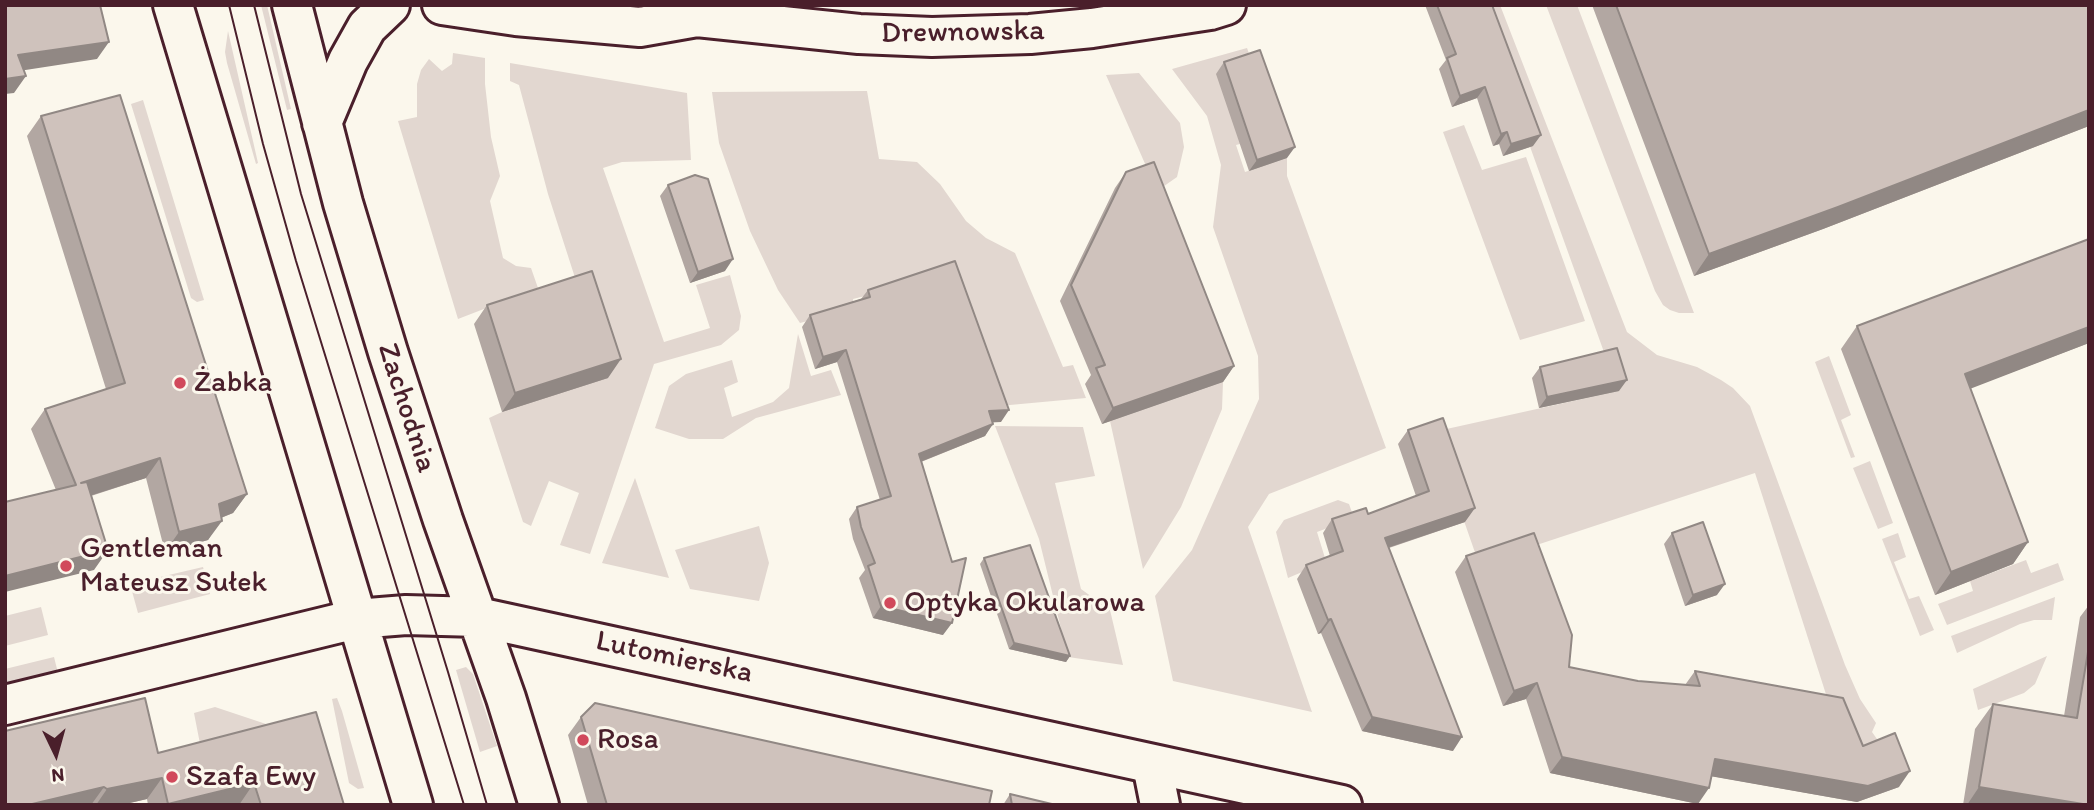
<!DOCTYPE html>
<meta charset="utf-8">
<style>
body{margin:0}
#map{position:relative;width:2094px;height:810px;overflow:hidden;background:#fbf7ec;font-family:Itim,sans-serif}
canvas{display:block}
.frame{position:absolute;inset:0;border:7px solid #4a1f2b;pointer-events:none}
.north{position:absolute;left:21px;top:719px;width:70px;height:70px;-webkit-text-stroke:5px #fbf7ec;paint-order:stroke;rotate:175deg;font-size:19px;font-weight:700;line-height:28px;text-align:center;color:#4a1f2b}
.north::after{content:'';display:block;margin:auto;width:24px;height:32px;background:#4a1f2b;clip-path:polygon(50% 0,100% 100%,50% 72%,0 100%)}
</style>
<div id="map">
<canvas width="2094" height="810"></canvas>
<div class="frame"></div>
<div class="north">N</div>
</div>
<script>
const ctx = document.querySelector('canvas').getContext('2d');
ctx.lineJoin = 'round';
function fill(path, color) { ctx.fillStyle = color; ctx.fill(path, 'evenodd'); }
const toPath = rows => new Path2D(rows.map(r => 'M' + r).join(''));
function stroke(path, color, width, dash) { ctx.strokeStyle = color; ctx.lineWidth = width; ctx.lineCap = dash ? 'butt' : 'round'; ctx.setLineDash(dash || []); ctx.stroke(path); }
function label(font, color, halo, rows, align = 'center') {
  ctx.font = font + ' Itim,sans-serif'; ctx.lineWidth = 6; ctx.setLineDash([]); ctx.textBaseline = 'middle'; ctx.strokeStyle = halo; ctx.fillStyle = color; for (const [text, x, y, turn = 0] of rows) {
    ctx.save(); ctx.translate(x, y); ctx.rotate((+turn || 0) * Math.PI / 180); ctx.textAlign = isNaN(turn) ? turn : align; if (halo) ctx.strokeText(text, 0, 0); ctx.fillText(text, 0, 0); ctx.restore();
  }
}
fill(toPath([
 [261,5,267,5,291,109,287,110],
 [1479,5,1500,5,1627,332,1657,355,1697,367,1721,380,1733,388,1750,406,1845,665,1860,699,1876,723,1872,732,1884,749,1852,762,1832,713,1755,473,1479,564,1433,432,1618,391],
 [1546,5,1577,5,1694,313,1679,313,1670,310,1663,305,1655,291],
 [228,31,258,163,256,164,227,63,225,52],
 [1247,48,1252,62,1240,144,1236,145,1245,172,1287,158,1287,176,1386,448,1269,494,1248,527,1312,712,1173,681,1155,596,1192,550,1259,399,1258,356,1213,227,1221,165,1207,116,1172,69],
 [453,53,485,58,485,84,491,137,500,176,490,201,503,258,516,266,531,268,538,288,458,319,398,121,417,117,417,84,421,70,429,59,442,71,452,64],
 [510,63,687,93,691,160,622,162,603,168,664,342,710,328,696,285,730,275,741,316,739,330,721,345,654,364,590,554,560,545,579,493,549,481,531,526,523,522,489,418,502,412,579,290,548,194,519,85,510,81],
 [1139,73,1180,123,1184,147,1177,177,1157,191,1106,75],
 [867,91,879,159,917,162,940,184,966,221,986,238,1015,253,1063,367,1073,365,1086,398,999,406,877,293,853,299,856,318,823,317,800,323,778,290,750,231,719,143,712,92],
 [143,100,204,300,197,302,191,298,131,104],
 [1464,125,1482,170,1526,157,1585,321,1520,340,1443,132],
 [798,334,811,376,831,370,841,395,756,418,723,439,689,439,655,428,669,386,686,374,732,360,738,382,724,388,732,417,773,402,789,388],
 [1829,356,1851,415,1841,420,1855,457,1851,458,1815,362],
 [1223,382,1222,409,1181,507,1143,569,1110,421],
 [995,426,1083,427,1095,476,1055,483,1081,589,1110,610,1123,665,1068,657,1039,539],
 [1870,461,1893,523,1878,529,1853,468],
 [635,478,669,578,602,563],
 [1338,500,1349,504,1354,518,1317,532,1329,571,1314,567,1288,578,1276,532,1284,520],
 [759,526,769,563,759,601,690,589,675,550],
 [1898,533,1906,557,1894,562,1909,599,1919,596,1934,630,1920,636,1882,539],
 [2026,560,2031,573,2058,563,2064,580,1947,625,1938,604,1973,591,1970,581],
 [203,567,210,594,138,613,130,584],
 [2055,597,2052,620,2034,620,2020,624,1957,653,1951,636],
 [41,607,48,635,5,646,5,616],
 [2047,656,2035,684,2024,693,1978,710,1973,689],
 [54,657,58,673,5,686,5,669],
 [466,667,473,674,497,746,480,752,456,670],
 [337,698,342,711,364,788,358,789,349,783,332,699],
 [215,707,290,732,202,754,194,713]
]), '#e2d7d0');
const minor = toPath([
 [1152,765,1160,805]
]);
const major = toPath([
 [173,5,413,805],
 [292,5,343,203,388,352,443,520,506,698,539,805],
 [442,5,516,16,640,27,697,17,859,34,932,37,1030,34,1092,28,1210,10,1226,5],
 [322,123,348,61,367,27,390,5],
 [5,705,356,619,406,615,478,617,1342,805]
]);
stroke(minor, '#4a1f2b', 44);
stroke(major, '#4a1f2b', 44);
stroke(minor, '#fbf7ec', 38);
stroke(major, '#fbf7ec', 38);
stroke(toPath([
 [229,5,263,144,296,261,464,805],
 [254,5,301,194,448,672,487,805]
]), '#4a1f2b', 2);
fill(toPath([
 [1425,5,1492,5,1533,146,1503,156,1499,144,1493,146,1477,98,1452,107,1439,69,1446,60],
 [1592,5,2089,5,2089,126,1823,229,1694,276],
 [1224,62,1287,158,1249,171,1216,74],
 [41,116,247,494,233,513,221,518,208,540,165,552,146,478,91,496,94,570,56,490,31,429,45,409,106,389,27,136],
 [1126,172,1234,366,1223,382,1102,424,1085,384,1091,375,1060,301,1115,188],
 [668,185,725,271,690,283,660,196],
 [2089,239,2089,343,1970,388,2028,542,2013,564,1935,595,1841,349,1857,326],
 [868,290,1001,422,993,422,985,436,921,462,943,635,873,618,859,578,865,570,853,539,849,519,857,507,880,500,837,362,815,369,802,327,810,315,861,299],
 [487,305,608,378,502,412,474,324],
 [1540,367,1619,391,1539,408,1532,378],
 [1408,430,1465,522,1389,548,1453,751,1362,731,1321,633,1318,634,1297,579,1306,565,1330,556,1323,533,1332,519,1368,514,1416,496,1398,444],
 [1672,533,1717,595,1685,606,1664,544],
 [1466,556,1569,667,1638,681,1685,685,1695,671,1863,746,1899,787,1857,802,1711,776,1698,804,1550,773,1526,699,1503,706,1455,572],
 [984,558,1070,656,1066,662,1009,649,980,564],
 [2089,605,2089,805,1963,805,1975,729,1993,704,2064,716,2080,617],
 [581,717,989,805,588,805,568,735],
 [158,753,344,805,148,805,147,799,121,805,5,805],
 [1010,794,1056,805,1003,805]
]), '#b2a7a2');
fill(toPath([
 [109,42,97,59,6,73,18,55],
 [26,76,14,93,5,94,5,79],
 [1485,87,1477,98,1452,107,1460,96],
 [2089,110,2089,126,1823,229,1694,276,1709,254],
 [1507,132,1499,144,1493,146,1501,134],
 [1541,135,1533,146,1503,156,1511,144],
 [1295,147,1287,158,1249,171,1257,160],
 [733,259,725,271,690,283,698,272],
 [2089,327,2089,343,1949,397,1965,374],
 [846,350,837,362,815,369,823,357],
 [621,359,608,378,502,412,515,393],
 [1234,366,1223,382,1102,424,1113,408],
 [1627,380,1619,391,1539,408,1547,397],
 [1009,410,1001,422,980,423,989,411],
 [993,424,985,436,910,466,919,454],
 [160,458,146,478,67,503,81,483],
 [247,494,233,513,205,524,219,504],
 [1475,508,1465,522,1375,552,1385,538],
 [222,521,208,540,165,552,179,532],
 [2028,542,2013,564,1935,595,1951,572],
 [108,550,94,570,5,592,5,576],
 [1725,584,1717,595,1685,606,1693,595],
 [881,606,952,623,943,635,873,618],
 [1331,619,1321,633,1318,634,1328,620],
 [1014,643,1070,656,1066,662,1009,649],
 [1537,683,1526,699,1503,706,1514,691],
 [1372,717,1462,737,1453,751,1362,731],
 [1562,757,1709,788,1698,804,1550,773],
 [1715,759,1910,771,1899,787,1857,802,1704,775],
 [162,778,147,799,121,805,96,805,107,789],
 [254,783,239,805,167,805],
 [104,787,91,805,28,805],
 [1979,787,2088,805,1967,805]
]), '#918884');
const building = toPath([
 [5,5,100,5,109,42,18,55,26,76,5,79,5,5],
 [1437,5,1492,5,1541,135,1511,144,1507,132,1501,134,1485,87,1460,96,1447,58,1456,54,1437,5],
 [1616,5,2089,5,2089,110,1838,207,1709,254,1616,5],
 [1260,50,1295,147,1257,160,1224,62,1260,50],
 [120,95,247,494,219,504,222,521,179,532,160,458,81,483,87,482,108,550,5,576,5,502,76,485,45,409,125,383,41,116,120,95],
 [1154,162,1234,366,1113,408,1096,368,1105,365,1071,285,1126,172,1154,162],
 [695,175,708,179,733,259,698,272,668,185,695,175],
 [2089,239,2089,327,1965,374,2028,542,1951,572,1857,326,2089,239],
 [955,261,1009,410,989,411,993,424,919,454,952,562,966,558,952,623,881,606,868,566,875,563,861,527,857,507,891,496,846,350,823,357,810,315,870,297,868,290,955,261],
 [592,271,621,359,515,393,487,305,592,271],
 [1617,348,1627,380,1547,397,1540,367,1617,348],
 [1443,418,1475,508,1385,538,1462,737,1372,717,1331,619,1328,620,1306,565,1343,551,1332,519,1366,508,1368,514,1429,491,1408,430,1443,418],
 [1703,522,1725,584,1693,595,1672,533,1703,522],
 [1534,533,1572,635,1569,667,1638,681,1700,686,1695,671,1843,698,1863,746,1895,733,1910,771,1868,786,1715,759,1709,788,1562,757,1537,683,1514,691,1466,556,1534,533],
 [1030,545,1070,656,1014,643,984,558,1030,545],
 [2089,646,2089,805,1979,787,1993,704,2077,718,2089,646],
 [145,698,158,753,316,712,344,805,261,805,254,783,168,804,162,778,107,789,104,787,28,805,5,805,5,731,145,698],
 [595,703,992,791,989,805,607,805,581,717,595,703],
 [1010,794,1056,805,1012,805,1010,794]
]);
fill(building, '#cfc2bc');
stroke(building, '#918884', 2);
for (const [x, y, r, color] of [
 [180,383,7,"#d1495b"],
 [66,566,7,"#d1495b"],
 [890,603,7,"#d1495b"],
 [583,740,7,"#d1495b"],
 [172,777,7,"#d1495b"]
]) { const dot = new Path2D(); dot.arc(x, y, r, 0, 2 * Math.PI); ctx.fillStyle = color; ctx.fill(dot); stroke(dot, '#fbf7ec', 2.5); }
label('30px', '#4a1f2b', '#fbf7ec', [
 ["Drewnowska",963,33,-1],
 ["Zachodnia",406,408,72],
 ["Lutomierska",674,658,12]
]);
label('30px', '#4a1f2b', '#fbf7ec', [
 ["Żabka",194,383],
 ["Gentleman",80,549],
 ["Mateusz Sułek",80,583],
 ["Optyka Okularowa",904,603],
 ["Rosa",597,740],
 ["Szafa Ewy",186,777]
], 'left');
</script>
